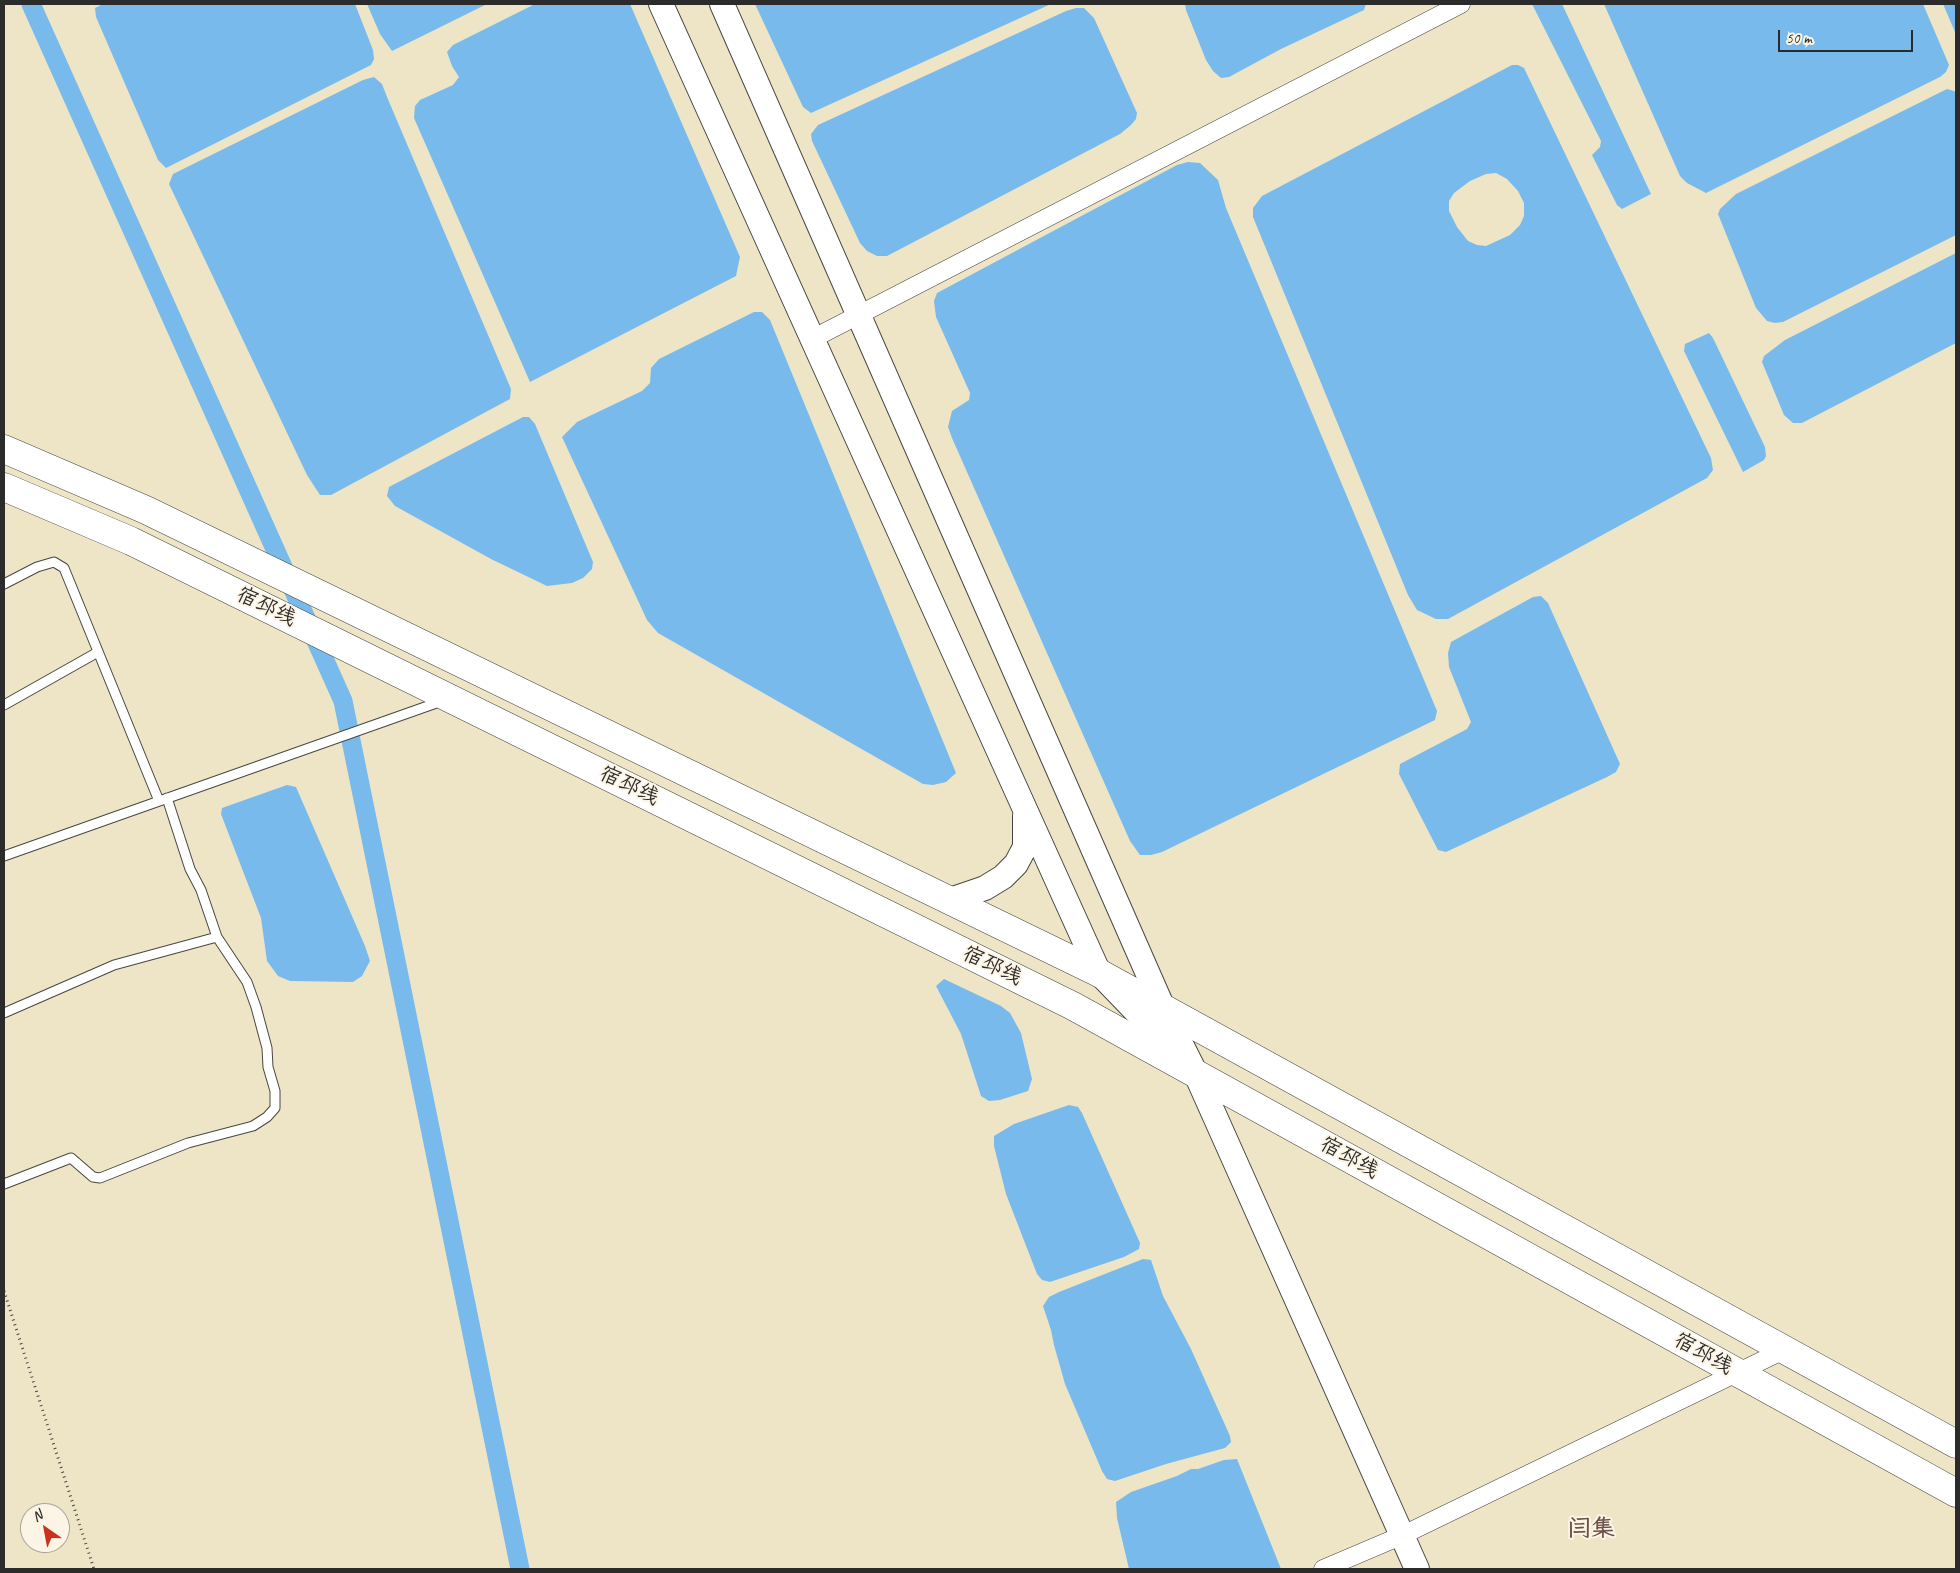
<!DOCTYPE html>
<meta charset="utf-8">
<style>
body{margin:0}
#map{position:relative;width:1960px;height:1573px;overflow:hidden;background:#ede5c6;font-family:Caveat,sans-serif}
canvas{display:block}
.frame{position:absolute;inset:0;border:5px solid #2b2b2b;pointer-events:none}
.north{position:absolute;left:20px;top:1503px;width:50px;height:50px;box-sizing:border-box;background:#fcf5e5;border:1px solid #a8a49b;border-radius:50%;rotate:327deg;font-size:14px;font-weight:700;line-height:20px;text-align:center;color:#2b2b2b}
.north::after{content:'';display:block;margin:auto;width:18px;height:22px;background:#c8321e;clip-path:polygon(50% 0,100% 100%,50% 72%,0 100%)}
.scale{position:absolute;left:1778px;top:30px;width:135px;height:22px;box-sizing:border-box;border:2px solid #2b2b2b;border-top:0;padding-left:6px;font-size:15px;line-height:18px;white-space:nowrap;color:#2b2b2b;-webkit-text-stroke:4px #fcf5e5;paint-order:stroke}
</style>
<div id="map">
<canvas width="1960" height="1573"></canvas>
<div class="frame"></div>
<div class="north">N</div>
<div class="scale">50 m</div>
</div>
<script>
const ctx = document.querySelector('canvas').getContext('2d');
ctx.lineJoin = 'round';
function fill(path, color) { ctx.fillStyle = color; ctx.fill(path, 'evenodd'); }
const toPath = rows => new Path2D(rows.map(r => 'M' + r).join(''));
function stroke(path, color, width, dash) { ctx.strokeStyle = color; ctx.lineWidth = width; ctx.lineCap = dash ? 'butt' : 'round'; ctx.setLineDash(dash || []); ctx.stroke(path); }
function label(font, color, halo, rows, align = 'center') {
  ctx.font = font + ' Caveat,"LXGW WenKai TC",sans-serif'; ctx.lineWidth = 4; ctx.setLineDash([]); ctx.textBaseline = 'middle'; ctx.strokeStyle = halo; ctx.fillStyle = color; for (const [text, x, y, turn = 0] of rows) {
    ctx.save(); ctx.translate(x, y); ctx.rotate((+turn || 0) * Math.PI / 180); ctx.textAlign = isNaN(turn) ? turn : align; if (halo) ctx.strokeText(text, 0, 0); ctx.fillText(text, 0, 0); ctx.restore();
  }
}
fill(toPath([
 [103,4,355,4,373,50,374,59,371,65,166,168,158,160,96,17,95,8],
 [367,4,487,4,392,51,380,34],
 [535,4,630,4,740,257,736,276,530,382,414,118,415,106,420,100,453,85,459,77,452,66,447,52,453,45],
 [755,4,1051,4,811,113,803,107],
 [1185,4,1366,4,1364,10,1281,49,1229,77,1221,78,1213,71,1206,60,1186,10],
 [1532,4,1562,4,1651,194,1622,209,1617,205,1592,155,1600,147,1601,141],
 [1604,4,1923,4,1949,65,1946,72,1940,77,1706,193,1687,183,1680,176],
 [1943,4,1956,4,1956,34,1955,32],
 [1076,8,1084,8,1094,18,1137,113,1136,119,1131,125,1120,134,887,256,877,256,867,251,860,243,812,141,811,134,818,125,1066,11],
 [1512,65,1518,65,1524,68,1711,458,1713,470,1707,478,1448,619,1436,619,1417,610,1408,595,1253,217,1253,208,1262,196],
 [1496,173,1507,179,1518,191,1524,203,1524,216,1520,225,1510,235,1486,246,1477,245,1468,241,1457,227,1449,211,1449,201,1454,193,1470,181,1486,174],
 [374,77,382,84,387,97,511,389,510,399,331,495,320,495,307,475,169,184,173,174,363,80],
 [1947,89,1954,91,1956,93,1956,235,1783,322,1775,323,1767,321,1756,308,1718,214,1720,209,1736,194],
 [1188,162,1200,163,1218,180,1226,208,1437,711,1435,720,1162,852,1151,855,1140,855,1130,841,952,438,948,427,952,411,969,400,970,393,936,317,934,301,937,293,1177,165],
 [1956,253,1956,343,1802,423,1793,423,1784,415,1762,362,1764,356,1785,340],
 [754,312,762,312,770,320,956,773,946,782,933,785,923,784,658,633,647,620,562,437,577,422,642,391,650,383,651,368,659,359],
 [1709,333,1713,338,1765,447,1766,456,1764,460,1743,472,1684,351,1685,344],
 [523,417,529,417,535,424,593,562,592,569,583,578,572,583,547,586,491,559,395,506,387,496,389,487],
 [1541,596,1548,603,1620,764,1616,772,1607,777,1446,852,1438,850,1399,774,1400,764,1467,729,1471,722,1449,667,1448,653,1451,642,1533,597],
 [287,785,296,787,365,946,370,961,362,976,353,982,290,981,278,976,267,961,261,918,221,814,222,808],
 [944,979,1001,1006,1010,1013,1021,1033,1032,1079,1028,1091,1000,1100,989,1101,981,1096,961,1034,936,986],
 [1069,1105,1078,1107,1082,1113,1140,1243,1139,1249,1124,1257,1050,1282,1042,1280,1037,1274,1006,1194,994,1146,994,1136,1014,1124],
 [1143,1259,1151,1260,1163,1296,1191,1349,1230,1436,1231,1442,1225,1448,1166,1464,1115,1481,1107,1479,1102,1471,1065,1384,1054,1345,1051,1330,1043,1306,1049,1297,1059,1292],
 [1237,1459,1281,1569,1129,1569,1117,1518,1116,1502,1131,1492,1177,1476,1191,1469,1198,1469,1224,1460]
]), '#79baed');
stroke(toPath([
 [31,4,343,701,520,1569]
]), '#79baed', 19);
const lane = toPath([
 [4,584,37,567,54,562,64,568,159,801],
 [4,705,98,652],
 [4,856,442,701],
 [4,1013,114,965,217,937],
 [4,1184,71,1158,93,1177,100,1178,188,1143,253,1126,267,1117,275,1108,275,1091,268,1067,267,1048,256,1007,247,982,217,937,201,890,190,869,167,798]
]);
const street = toPath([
 [812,339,1461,4],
 [1323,1569,1403,1535,1784,1350]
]);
const secondary = toPath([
 [661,4,1099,973,1180,1057],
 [722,4,1163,1008,1196,1074,1417,1569],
 [950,900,985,888,1003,877,1016,864,1025,847,1025,816]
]);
const primary = toPath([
 [4,449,146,510,1099,973,1956,1444],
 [4,487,131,541,1073,1006,1956,1493]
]);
stroke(lane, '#484742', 11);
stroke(street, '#484742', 19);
stroke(secondary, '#484742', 26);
stroke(primary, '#484742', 29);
stroke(toPath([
 [4,1291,94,1569]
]), '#484742', 3, [1, 4]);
stroke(lane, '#fff', 9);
stroke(street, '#fff', 18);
stroke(secondary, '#fff', 24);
stroke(primary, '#fff', 28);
label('21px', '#2b2b2b', '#fcf5e5', [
 ["宿邳线",266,607,26],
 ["宿邳线",629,786,26],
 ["宿邳线",992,966,26],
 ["宿邳线",1349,1158,29],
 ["宿邳线",1703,1354,29]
]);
label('bold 24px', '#6b5048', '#fcf5e5', [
 ["闫集",1591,1530]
]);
</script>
